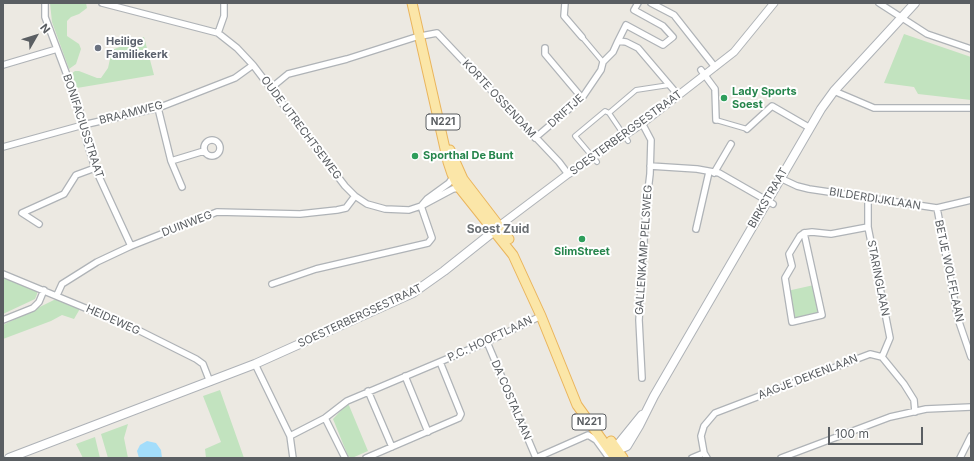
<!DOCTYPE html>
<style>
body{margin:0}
#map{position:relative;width:974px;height:461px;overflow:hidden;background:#ece9e2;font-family:Inter,sans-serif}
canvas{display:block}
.frame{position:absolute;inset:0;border:4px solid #5a5e62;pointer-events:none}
.north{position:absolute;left:16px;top:16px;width:40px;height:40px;-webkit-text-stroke:3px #fff;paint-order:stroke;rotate:51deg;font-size:11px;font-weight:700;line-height:16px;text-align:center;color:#5a5e62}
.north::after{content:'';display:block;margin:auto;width:14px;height:18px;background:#5a5e62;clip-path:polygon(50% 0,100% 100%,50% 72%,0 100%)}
.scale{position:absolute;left:828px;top:427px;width:95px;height:18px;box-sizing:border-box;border:2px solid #5a5e62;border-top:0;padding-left:5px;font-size:12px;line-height:14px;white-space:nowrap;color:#5a5e62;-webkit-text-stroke:3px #fff;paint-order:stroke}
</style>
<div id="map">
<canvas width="974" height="461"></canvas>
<div class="frame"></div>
<div class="north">N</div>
<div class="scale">100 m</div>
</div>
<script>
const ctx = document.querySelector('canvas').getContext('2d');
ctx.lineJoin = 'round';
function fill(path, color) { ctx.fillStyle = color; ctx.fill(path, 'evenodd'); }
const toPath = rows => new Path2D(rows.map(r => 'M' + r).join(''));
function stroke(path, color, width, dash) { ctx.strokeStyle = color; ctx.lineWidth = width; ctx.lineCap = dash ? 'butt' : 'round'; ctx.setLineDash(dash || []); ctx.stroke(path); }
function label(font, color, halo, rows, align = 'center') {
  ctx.font = font + ' Inter,sans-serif'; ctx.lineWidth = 4; ctx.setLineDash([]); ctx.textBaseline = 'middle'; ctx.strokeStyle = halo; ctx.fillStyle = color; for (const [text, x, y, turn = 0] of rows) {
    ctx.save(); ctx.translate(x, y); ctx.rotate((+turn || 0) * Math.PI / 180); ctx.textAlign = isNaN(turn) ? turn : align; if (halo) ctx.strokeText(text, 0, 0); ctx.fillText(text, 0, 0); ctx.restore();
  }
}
fill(toPath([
 [50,3,86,3,87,8,79,14,71,17,67,21,67,36,79,44,81,49,76,64,69,69,52,22],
 [904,34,971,57,971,100,918,94,914,87,884,83],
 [144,37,154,75,77,88,71,74,75,71,79,71,97,78,101,78,108,68,112,50],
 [3,276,37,289,37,294,35,299,3,314],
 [814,285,820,313,794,319,787,291],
 [58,298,81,307,74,319,62,315,51,321,3,339,3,325],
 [220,390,244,458,206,458,205,449,221,442,203,396],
 [348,403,368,451,352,458,348,456,333,419],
 [128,424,124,438,128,458,108,458,101,434],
 [95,437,100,458,83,458,76,444]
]), '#c2e3bf');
fill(toPath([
 [147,441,156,443,161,450,162,458,139,458,137,451,140,445]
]), '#a3ddfb');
const pedestrian = toPath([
 [582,37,603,62],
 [609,113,628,141],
 [716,120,747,129],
 [597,162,575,136,605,111,609,113,636,90,669,85]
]);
const minor = toPath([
 [45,3,45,17,79,107,86,139,95,168,131,246],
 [102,3,218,33],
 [224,3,224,16,218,33,237,48,253,65,345,186,355,196,367,204,385,209,409,210,421,206,432,238,428,243,316,269,272,284],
 [565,3,564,16,582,37],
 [638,3,634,10,663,26,673,37,663,45,626,25,618,41,626,42,638,48,678,95],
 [651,3,674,15,715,67],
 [879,3,927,34,971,49],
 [545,48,545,54,582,98],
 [3,65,57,49],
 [701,70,715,89,716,120],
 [271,88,288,74,347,59,416,37,437,33,559,162,568,174],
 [834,91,874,108,971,108],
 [158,108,171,161,182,187],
 [747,129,772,106,810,128],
 [535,138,582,98,601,70,603,62,613,52,618,41],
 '204 148a8 8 0 1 1 16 0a8 8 0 1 1-16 0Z',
 [3,147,83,125,158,108,235,78,253,65],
 [171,161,204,151],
 [650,166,697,169,719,173,773,204],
 [714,173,731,144],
 [780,178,797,186,809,189,937,208,971,200],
 [868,197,868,227,890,338,882,357],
 [423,205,453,189,460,188],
 [421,206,427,199,449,183,453,177],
 [937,208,958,319,971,357],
 [39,224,22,213,64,194,76,175,95,168],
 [696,229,709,172],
 [804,233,800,236,789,254,792,266,785,278,792,322,822,315,804,233,812,232,831,234,868,227],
 [3,274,136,329,196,359,203,364,210,382],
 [57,295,62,284,97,262,131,246,217,212,300,214,337,210,346,208,355,196],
 [3,320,33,308,39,302,44,290],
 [487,342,536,458,588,435,596,440,609,458],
 [255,364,290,436,293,458],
 [405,376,428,432],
 [642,378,639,320,646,208,650,174,651,140,642,123],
 [368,391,392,447],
 [325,418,345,458],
 [290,436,325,418,347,401,487,342,541,316],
 [366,458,459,418,461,414,440,362],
 [692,458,704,453],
 [707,458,704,453,701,436,704,426,715,413,870,354,882,357,904,384,914,400,915,412],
 [781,458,890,417,926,409,971,407],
 [960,458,971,436]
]);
const tertiary = toPath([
 [499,226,568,174,644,122,734,52,774,3]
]);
const secondary = toPath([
 [612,452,627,446,639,426,654,396,821,109,834,91,915,3],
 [612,452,642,415],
 [9,458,255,364,413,293,444,271,498,228]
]);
const primary = toPath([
 [412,3,448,162,452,174,458,186,513,255,541,316,577,405,615,458],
 [450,150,463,179,509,239],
 [611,441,623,458]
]);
stroke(pedestrian, '#afb3b7', 6);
stroke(minor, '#afb3b7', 8);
stroke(tertiary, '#afb3b7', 9);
stroke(secondary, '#aeb2b7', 10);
stroke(primary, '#eab55d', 11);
stroke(pedestrian, '#fff', 4);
stroke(minor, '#fff', 5.5);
stroke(tertiary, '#fff', 7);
stroke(secondary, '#fff', 8);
stroke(primary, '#fbe6a8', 9);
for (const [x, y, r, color] of [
 [98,48,4,"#6b7280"],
 [724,98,4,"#2e9e5b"],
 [415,156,4,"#2e9e5b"],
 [582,239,4,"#2e9e5b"]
]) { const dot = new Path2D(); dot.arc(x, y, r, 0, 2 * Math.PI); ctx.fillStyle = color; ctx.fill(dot); stroke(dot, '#fff', 1.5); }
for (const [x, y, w] of [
 [443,122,34],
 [589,422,34]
]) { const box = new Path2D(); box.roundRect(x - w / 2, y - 8, w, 16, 3); ctx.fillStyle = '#fff'; ctx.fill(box); stroke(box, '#5a5e62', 1); }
label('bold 10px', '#5a5e62', null, [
 ["N221",443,122],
 ["N221",589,422]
]);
label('bold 11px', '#5b616d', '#fff', [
 ["Heilige",106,42],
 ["Familiekerk",106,55]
], 'left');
label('bold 11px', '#27864d', '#fff', [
 ["Lady Sports",732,92],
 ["Soest",732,105],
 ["Sporthal De Bunt",423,156],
 ["SlimStreet",582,252,"center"]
], 'left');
label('11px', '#5a5e62', '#fff', [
 ["KORTE OSSENDAM",499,99,47],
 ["DRIFTJE",566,111,-42],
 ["BRAAMWEG",131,113,-14],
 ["BONIFACIUSSTRAAT",83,126,72],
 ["OUDE UTRECHTSEWEG",301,128,53],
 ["SOESTERBERGSESTRAAT",626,133,-36],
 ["BIRKSTRAAT",768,198,-60],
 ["BILDERDIJKLAAN",875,199,9],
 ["DUINWEG",187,224,-21],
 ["GALLENKAMP PELSWEG",644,250,-86],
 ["BETJE WOLFFLAAN",949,271,78],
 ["STARINGLAAN",878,278,79],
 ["SOESTERBERGSESTRAAT",360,316,-25],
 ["HEIDEWEG",113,320,24],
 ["P.C. HOOFTLAAN",490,339,-25],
 ["AAGJE DEKENLAAN",808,377,-21],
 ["DA COSTALAAN",511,400,67]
]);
label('bold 12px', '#6b7074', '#fff', [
 ["Soest Zuid",498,229]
]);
</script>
